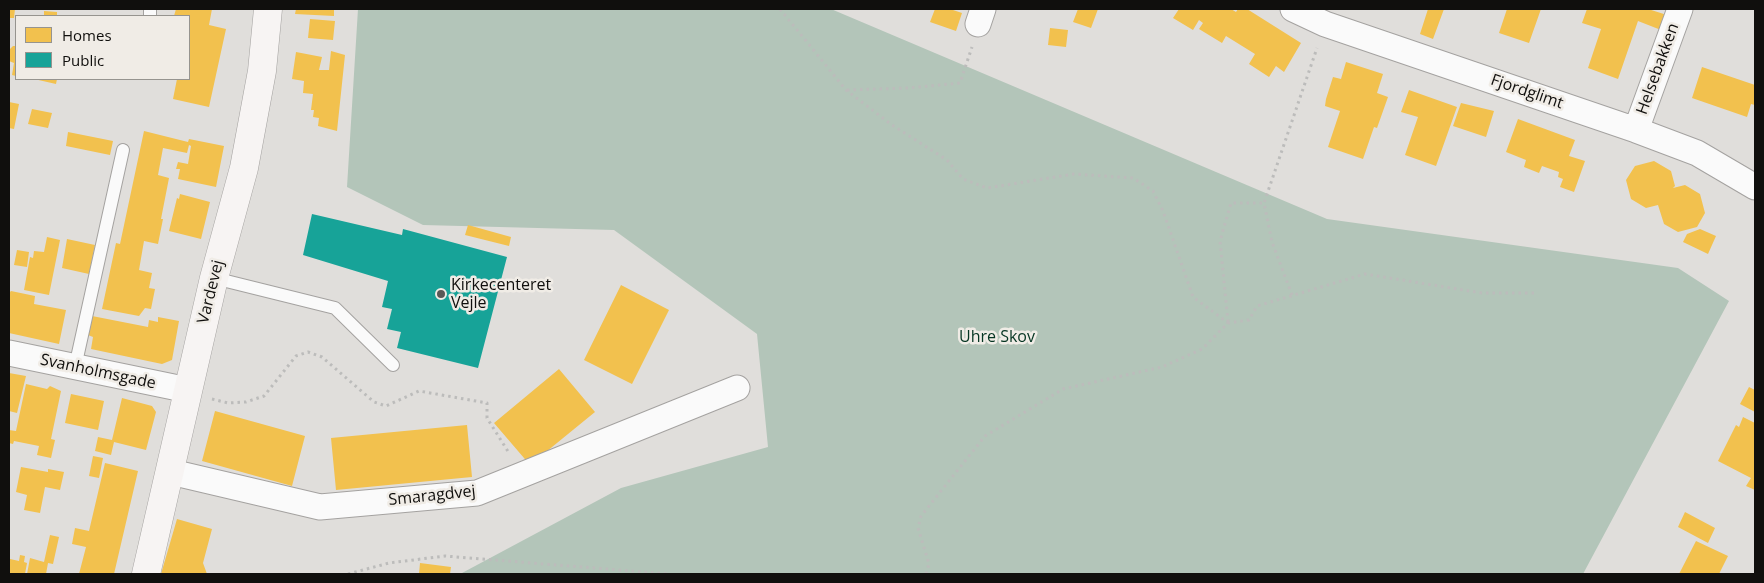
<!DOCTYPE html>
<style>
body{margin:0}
#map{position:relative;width:1764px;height:583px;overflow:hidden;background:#e0dedb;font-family:"Open Sans",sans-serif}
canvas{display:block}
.frame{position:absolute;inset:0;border:10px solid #100f0d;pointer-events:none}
.legend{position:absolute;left:15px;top:15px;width:175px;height:65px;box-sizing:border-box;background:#f0ece6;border:1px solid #96948f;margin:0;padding:6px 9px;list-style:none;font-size:15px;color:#100f0d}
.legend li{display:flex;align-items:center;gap:10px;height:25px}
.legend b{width:25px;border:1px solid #96948f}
</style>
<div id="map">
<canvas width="1764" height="583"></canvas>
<div class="frame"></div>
<ul class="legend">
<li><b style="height:14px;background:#f2c14e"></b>Homes</li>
<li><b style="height:14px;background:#17a398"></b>Public</li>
</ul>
</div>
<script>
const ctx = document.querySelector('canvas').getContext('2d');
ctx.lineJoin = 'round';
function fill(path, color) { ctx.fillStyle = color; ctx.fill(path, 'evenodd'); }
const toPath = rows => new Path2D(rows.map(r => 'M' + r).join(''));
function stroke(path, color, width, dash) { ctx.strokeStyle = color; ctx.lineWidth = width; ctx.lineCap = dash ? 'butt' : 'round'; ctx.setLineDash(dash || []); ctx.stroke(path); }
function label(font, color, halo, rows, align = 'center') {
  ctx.font = font + ' "Open Sans",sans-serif'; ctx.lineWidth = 5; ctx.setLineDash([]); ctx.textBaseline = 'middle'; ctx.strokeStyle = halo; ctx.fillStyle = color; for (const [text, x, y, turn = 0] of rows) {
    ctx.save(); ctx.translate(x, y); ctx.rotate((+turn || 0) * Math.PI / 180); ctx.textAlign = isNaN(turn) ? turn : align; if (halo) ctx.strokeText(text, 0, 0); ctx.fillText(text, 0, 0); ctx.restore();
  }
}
fill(toPath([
 [358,9,831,9,1327,219,1678,268,1729,301,1583,574,462,573,621,488,768,447,757,334,614,230,423,225,347,187]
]), '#b3c5b9');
fill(toPath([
 [9,9,15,9,14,18,9,18],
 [176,9,212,9,209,25,226,29,209,107,173,99,177,79,189,79,189,16,174,16],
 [296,9,334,9,334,16,295,14],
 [935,9,950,9,962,13,956,31,930,22],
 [1078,9,1098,9,1091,28,1073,22],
 [1179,9,1231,9,1236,12,1238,9,1247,9,1301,43,1284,72,1276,66,1269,77,1249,64,1255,54,1226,36,1222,43,1199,29,1203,23,1199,20,1193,30,1173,18],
 [1428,9,1444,9,1433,39,1420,34],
 [1507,9,1541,9,1529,43,1499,33],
 [1587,9,1648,9,1667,15,1661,30,1638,21,1618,79,1588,68,1601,29,1582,23],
 [44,11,57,12,57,16,44,16],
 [310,19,335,21,333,40,308,38],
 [1050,28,1068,30,1066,47,1048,45],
 [13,46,16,46,16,76,12,75,14,63,9,61,9,50],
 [331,51,345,55,337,131,318,126,319,118,313,117,314,110,311,110,313,94,303,93,304,81,292,79,296,52,322,57,319,70,329,70],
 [1346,62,1383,74,1377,93,1388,97,1377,128,1374,127,1363,159,1328,147,1340,111,1325,106,1326,99,1333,77,1341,79],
 [1702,67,1755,85,1755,105,1751,104,1747,117,1692,98],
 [34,79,57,79,56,84],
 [1409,90,1457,107,1436,166,1405,155,1418,117,1401,112],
 [9,102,19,104,14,129,9,128],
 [1461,103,1494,111,1486,137,1453,126],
 [32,109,52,113,48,128,28,124],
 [1518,119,1575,140,1569,156,1585,161,1574,192,1560,187,1563,179,1558,177,1559,172,1542,166,1539,173,1524,167,1526,160,1506,152],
 [144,131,188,142,189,139,224,146,216,187,178,179,180,169,176,169,178,162,188,164,191,146,189,145,187,153,163,148,158,175,169,178,161,219,163,219,158,244,144,241,139,270,152,273,149,288,155,289,151,309,145,308,139,316,102,309,116,243,120,244],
 [68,132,113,141,110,155,66,146],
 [1654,161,1671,171,1675,186,1673,188,1685,185,1700,194,1705,213,1697,227,1678,232,1664,224,1658,205,1646,208,1631,199,1626,180,1635,166],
 [180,194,210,202,201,239,169,231,177,198,179,199],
 [468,225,511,237,509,246,465,235],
 [1700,229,1716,236,1708,254,1683,242,1687,234],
 [47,237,60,240,49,295,24,290,30,257,33,258,34,251,44,252],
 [67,239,95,245,89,274,62,268],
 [17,250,29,252,27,267,14,265],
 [621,285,669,310,632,384,584,360],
 [11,291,35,296,34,304,66,310,59,344,9,333,9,293],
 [92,316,148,327,149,320,158,322,158,317,179,321,172,360,162,364,91,349,93,337,88,335],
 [559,369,595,412,530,465,494,423],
 [9,373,26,376,17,413,9,411],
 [26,384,47,389,50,386,61,391,51,439,55,440,51,458,37,455,39,446,14,441,13,444,9,443,9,430,16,431],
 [1749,387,1755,390,1755,412,1740,404],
 [71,394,104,401,98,430,65,423],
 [122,398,152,406,156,412,146,450,114,442,111,455,95,451,98,437,112,440],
 [215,411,305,436,292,486,202,461],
 [1743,417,1755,423,1755,490,1746,486,1751,478,1718,461,1736,425,1739,427],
 [467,425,472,477,336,490,331,438],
 [93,456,103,458,99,478,89,476],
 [105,463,138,471,114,574,79,574,86,547,72,544,75,528,89,531],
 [21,467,48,472,48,469,64,472,60,490,45,487,40,513,24,510,27,495,16,492],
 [1685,512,1715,528,1708,543,1678,527],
 [177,519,212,529,203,563,207,574,161,574],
 [50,535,59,537,53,564,48,563,46,574,27,574,30,558,44,562],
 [1696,541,1728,556,1719,574,1679,574],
 [20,555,25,556,24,562,27,563,25,574,9,574,10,559,19,561],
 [420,563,451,567,450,574,419,574]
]), '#f2c14e');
fill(toPath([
 [312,214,402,235,403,229,507,257,478,368,397,348,401,332,387,329,392,309,382,307,388,281,303,255]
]), '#17a398');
const lane = toPath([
 [150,16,150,9],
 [214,278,335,308,393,365],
 [75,367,123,150]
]);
const street = toPath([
 [1293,9,1325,24,1636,130,1697,153,1755,187],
 [978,24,983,9],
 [1636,130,1680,9],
 [9,353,188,390],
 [171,472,320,507,477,493,737,388]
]);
const secondary = toPath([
 [146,574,214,278,244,168,262,71,268,9]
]);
stroke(lane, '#a4a2a0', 14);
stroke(street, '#a4a2a0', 27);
stroke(secondary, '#a4a2a0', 29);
stroke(toPath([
 [780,9,846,90,892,125,947,160,963,179,987,188,1074,174,1133,178,1153,191,1163,211,1193,297,1228,323],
 [847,90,908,88,960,83,972,47],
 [1292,295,1272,242,1264,203,1317,48],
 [1228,322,1220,241,1231,203,1264,203],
 [212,399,228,403,246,402,264,396,296,356,308,352,322,357,374,402,386,406,419,391,487,403,487,418,509,453],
 [348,574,389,563,445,556,669,574],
 [926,574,929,564,918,528,921,516,985,436,1063,389,1162,367,1202,349,1228,323,1249,320,1257,306,1365,274,1482,293,1535,293]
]), '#bcbcbb', 3, [2.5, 4]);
stroke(lane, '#fafafa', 12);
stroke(street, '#fafafa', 25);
stroke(secondary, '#f7f4f3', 28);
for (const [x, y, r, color] of [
 [441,294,5,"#595755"]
]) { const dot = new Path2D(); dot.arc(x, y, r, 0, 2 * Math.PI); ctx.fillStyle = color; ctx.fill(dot); stroke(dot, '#f0ece6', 2); }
label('16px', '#100f0d', '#f0ece6', [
 ["Helsebakken",1658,69,-70],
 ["Fjordglimt",1527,92,19],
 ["Vardevej",211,292,-76],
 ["Svanholmsgade",98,372,12],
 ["Smaragdvej",432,496,-6]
]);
label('16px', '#100f0d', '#f0ece6', [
 ["Kirkecenteret",451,285],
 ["Vejle",451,303]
], 'left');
label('16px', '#053522', '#f0ece6', [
 ["Uhre Skov",997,337]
]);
</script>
